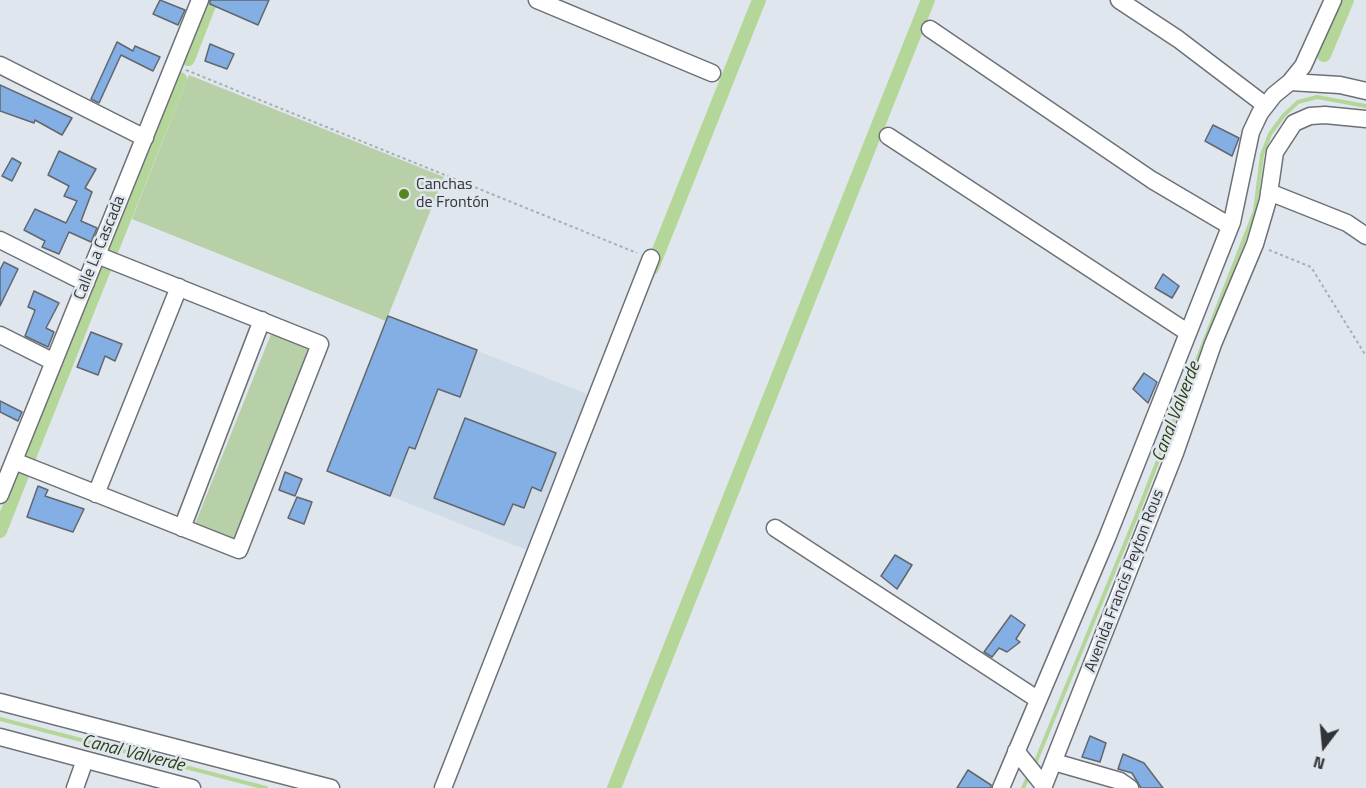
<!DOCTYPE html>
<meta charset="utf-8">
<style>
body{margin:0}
#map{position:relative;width:1366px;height:788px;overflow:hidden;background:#e0e6ed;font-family:"Titillium Web",sans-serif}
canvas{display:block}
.north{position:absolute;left:1294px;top:716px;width:60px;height:60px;-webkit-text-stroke:4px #e0e6ed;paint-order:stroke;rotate:196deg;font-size:16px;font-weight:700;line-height:24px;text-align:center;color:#313336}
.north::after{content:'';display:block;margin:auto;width:21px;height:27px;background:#313336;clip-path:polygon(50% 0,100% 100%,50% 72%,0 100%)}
</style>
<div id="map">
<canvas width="1366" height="788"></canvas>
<div class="north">N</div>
</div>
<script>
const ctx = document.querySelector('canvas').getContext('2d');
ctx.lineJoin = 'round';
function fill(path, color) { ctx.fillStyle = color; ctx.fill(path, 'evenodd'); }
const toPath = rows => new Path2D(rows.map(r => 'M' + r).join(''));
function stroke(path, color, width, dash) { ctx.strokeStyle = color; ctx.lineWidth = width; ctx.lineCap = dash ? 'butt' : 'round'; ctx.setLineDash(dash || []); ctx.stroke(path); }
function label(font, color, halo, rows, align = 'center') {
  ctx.font = font + ' "Titillium Web",sans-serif'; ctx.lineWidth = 5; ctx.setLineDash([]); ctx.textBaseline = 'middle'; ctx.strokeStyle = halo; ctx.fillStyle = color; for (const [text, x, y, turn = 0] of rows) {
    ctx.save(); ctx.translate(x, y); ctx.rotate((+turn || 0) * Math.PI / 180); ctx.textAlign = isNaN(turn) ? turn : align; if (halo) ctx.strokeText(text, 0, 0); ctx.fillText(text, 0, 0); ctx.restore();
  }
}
fill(toPath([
 [388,316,590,395,529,551,327,471]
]), '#d1dce9');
fill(toPath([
 [189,75,444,177,386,321,132,219],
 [271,334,311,350,235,540,195,524]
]), '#b8d0a7');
stroke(toPath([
 [0,719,266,788],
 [1034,766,1136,517,1255,211,1262,155,1270,134,1284,115,1298,102,1317,97,1366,106],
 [1023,788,1029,775]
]), '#b4d799', 4);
stroke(toPath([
 [1324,55,1347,0],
 [188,59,211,0],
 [112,249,180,79],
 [652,268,759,0],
 [28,460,104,269],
 [0,531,22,475],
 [614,788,928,0]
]), '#b4d799', 14);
const building = toPath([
 [160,0,185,10,178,25,153,14,160,0],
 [210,0,269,0,258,25,210,4,210,0],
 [117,42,133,51,135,46,160,57,153,71,121,55,99,103,91,99,117,42],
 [210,44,234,54,227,69,205,61,210,44],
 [0,85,72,118,62,135,35,120,34,123,0,111,0,85],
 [1213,125,1239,138,1232,156,1205,141,1213,125],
 [59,151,96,169,85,188,92,192,81,221,97,228,91,242,69,232,59,254,42,247,45,241,24,230,35,209,66,223,77,201,64,196,69,186,48,175,59,151],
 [12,158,21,163,12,181,2,176,12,158],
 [4,262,18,269,0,306,0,270,4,262],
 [1163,274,1179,286,1172,298,1155,288,1163,274],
 [34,291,59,303,46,328,54,332,48,347,25,336,34,313,35,310,28,307,34,291],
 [388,316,477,350,460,397,438,389,415,449,409,447,390,496,327,471,388,316],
 [91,332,122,344,115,361,105,356,98,375,77,367,91,332],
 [1144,373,1157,382,1148,403,1133,389,1144,373],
 [0,401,22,412,18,421,0,412,0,401],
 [465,418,556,453,541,491,532,487,524,508,513,504,504,525,434,498,465,418],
 [285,472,302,479,295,496,279,490,285,472],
 [38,486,48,490,45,496,84,509,73,532,27,517,38,486],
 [297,497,312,502,304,524,288,518,297,497],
 [895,555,912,565,897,589,881,576,895,555],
 [1011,615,1025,625,1016,639,1020,642,1007,652,999,648,992,657,984,652,1011,615],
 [1090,736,1106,743,1100,762,1082,757,1090,736],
 [1123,754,1144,763,1163,788,1141,788,1132,773,1118,769,1123,754],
 [968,770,991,785,991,788,957,788,968,770]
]);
fill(building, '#83afe5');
stroke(building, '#62676d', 1.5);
const minor = toPath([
 [537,0,712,73],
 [1119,0,1178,39,1265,105],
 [930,29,1152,180,1230,226],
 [0,65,145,138],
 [1290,82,1340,85,1366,91],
 [888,136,1187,332],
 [1269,192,1347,223,1366,236],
 [0,240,86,283],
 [0,335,54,362],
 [14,461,239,550,320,344,97,255],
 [96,494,179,287],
 [0,495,200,0],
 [182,528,262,320],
 [775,528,1037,699],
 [0,702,331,788],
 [0,737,192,788],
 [1016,751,1044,786],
 [1054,762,1120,781,1130,788],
 [75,788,85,760],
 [443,788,651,258],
 [1001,788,1107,538,1232,222,1251,132,1260,113,1274,95,1290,82,1303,66,1333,0],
 [1043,788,1175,453,1213,344,1255,244,1268,200,1275,152,1294,123,1310,116,1325,115,1366,119]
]);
stroke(minor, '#6c7177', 19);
stroke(toPath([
 [186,70,637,253],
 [1269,250,1311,267,1366,356]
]), '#a9aeb3', 2, [3, 3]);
stroke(minor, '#fff', 16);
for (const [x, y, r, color] of [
 [404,194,6,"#55871c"]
]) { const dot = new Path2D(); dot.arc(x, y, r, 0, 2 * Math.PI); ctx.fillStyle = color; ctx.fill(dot); stroke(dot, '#e0e6ed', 2); }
label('16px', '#313336', '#e0e6ed', [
 ["Canchas",416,185],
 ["de Frontón",416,203]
], 'left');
label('16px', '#313336', '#e0e6ed', [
 ["Calle La Cascada",100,248,-68],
 ["Avenida Francis Peyton Rous",1125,581,-69]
]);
label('italic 18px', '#293f14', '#e0e6ed', [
 ["Canal Valverde",1177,412,-69],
 ["Canal Valverde",133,754,14]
]);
</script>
